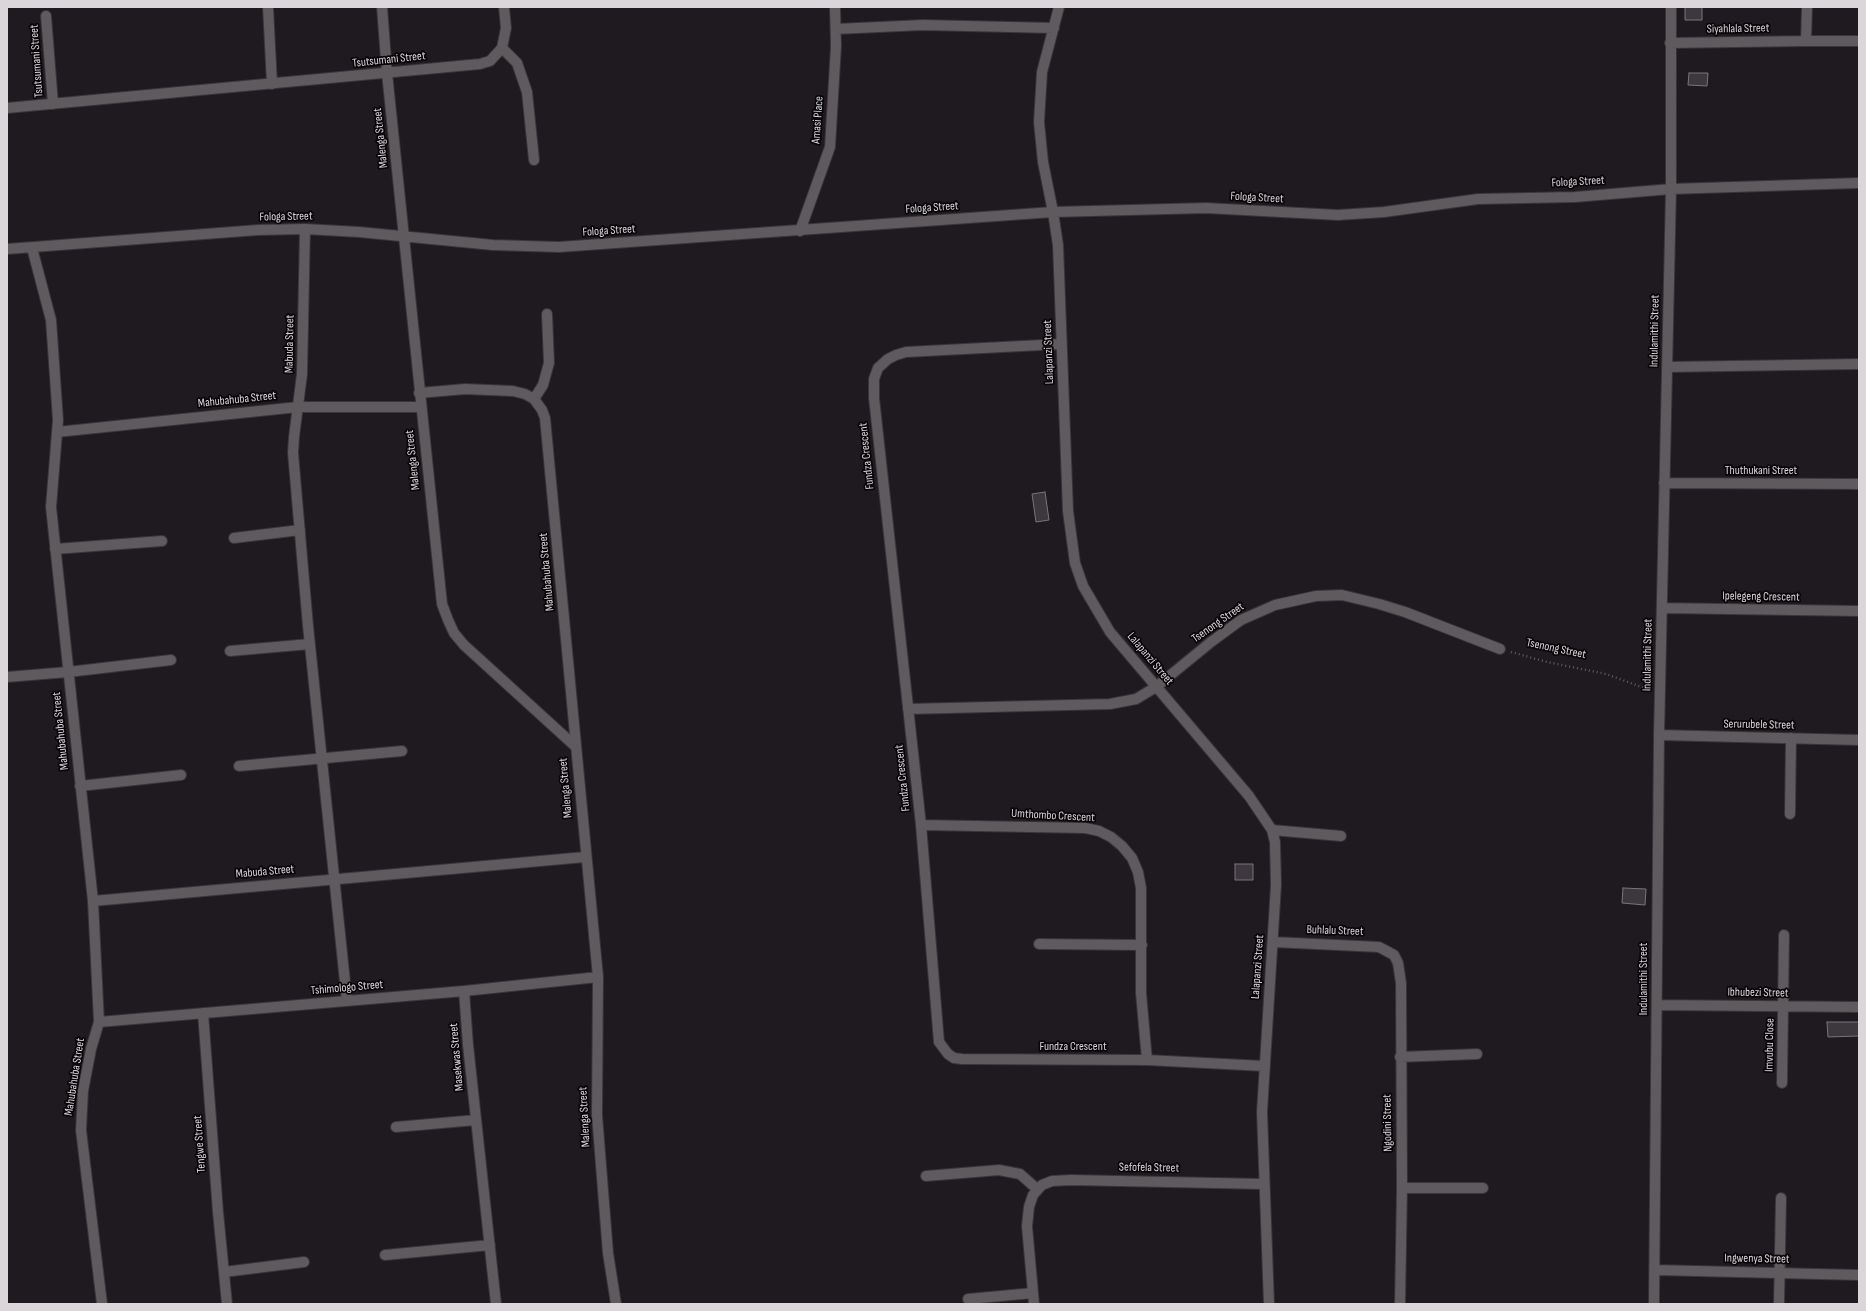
<!DOCTYPE html>
<style>
body{margin:0}
#map{position:relative;width:1866px;height:1311px;overflow:hidden;background:#1f1920;font-family:"Sofia Sans Condensed",sans-serif}
canvas{display:block}
.frame{position:absolute;inset:0;border:8px solid #dad6da;pointer-events:none}
</style>
<div id="map">
<canvas width="1866" height="1311"></canvas>
<div class="frame"></div>
</div>
<script>
const ctx = document.querySelector('canvas').getContext('2d');
ctx.lineJoin = 'round';
function fill(path, color) { ctx.fillStyle = color; ctx.fill(path, 'evenodd'); }
const toPath = rows => new Path2D(rows.map(r => 'M' + r).join(''));
function stroke(path, color, width, dash) { ctx.strokeStyle = color; ctx.lineWidth = width; ctx.lineCap = dash ? 'butt' : 'round'; ctx.setLineDash(dash || []); ctx.stroke(path); }
function label(font, color, halo, rows, align = 'center') {
  ctx.font = font + ' "Sofia Sans Condensed",sans-serif'; ctx.lineWidth = 3.5; ctx.setLineDash([]); ctx.textBaseline = 'middle'; ctx.strokeStyle = halo; ctx.fillStyle = color; for (const [text, x, y, turn = 0] of rows) {
    ctx.save(); ctx.translate(x, y); ctx.rotate((+turn || 0) * Math.PI / 180); ctx.textAlign = isNaN(turn) ? turn : align; if (halo) ctx.strokeText(text, 0, 0); ctx.fillText(text, 0, 0); ctx.restore();
  }
}
const building = toPath([
 [1685,7,1702,7,1702,20,1685,20,1685,7],
 [1689,73,1708,73,1707,86,1688,85,1689,73],
 [1045,492,1049,520,1036,522,1032,494,1045,492],
 [1235,864,1253,864,1253,880,1235,880,1235,864],
 [1623,888,1646,889,1645,905,1622,903,1623,888],
 [1827,1022,1859,1022,1859,1036,1828,1037,1827,1022]
]);
fill(building, '#3d373e');
stroke(building, '#7c747c', 1);
const minor = toPath([
 [268,7,272,84],
 [382,7,387,73,442,604,448,620,454,633,464,645,575,746],
 [1059,7,1042,72,1039,122,1043,162,1053,212,1058,245,1068,511,1075,563,1083,586,1110,632,1249,796,1272,830,1275,842,1276,885,1262,1112,1269,1304],
 [46,16,53,104],
 [836,29,923,25,1054,28],
 [1806,41,1807,7],
 [1670,43,1806,41,1859,41],
 [502,48,517,63,527,92,534,160],
 [7,108,480,64,490,61,502,48,506,28,504,7],
 [305,229,302,374,294,437,293,453,308,626,347,1001],
 [800,231,830,147,836,46,835,7],
 [32,248,51,320,58,420,51,507,93,901,99,1022,91,1049,83,1091,81,1130,102,1304],
 [7,249,258,230,305,229,359,232,493,245,559,247,1053,212,1206,208,1338,215,1384,212,1478,199,1575,197,1671,189,1859,183],
 [1061,344,906,352,896,355,888,359,878,368,874,379,874,398,921,825,939,1042,948,1054,954,1058,962,1059,1147,1060,1264,1066],
 [1667,367,1859,364],
 [419,393,465,389,513,391,525,394,534,399,542,410,545,418,598,977,597,1115,608,1253,616,1304],
 [534,399,543,385,549,363,547,314],
 [57,432,298,407,420,407],
 [1664,483,1859,484],
 [234,538,300,530],
 [55,549,162,541],
 [1662,608,1859,611],
 [230,651,310,644],
 [7,677,68,672,171,660],
 [908,709,1110,704,1136,699,1156,687,1211,642,1241,620,1275,605,1316,596,1342,595,1379,604,1405,612,1500,649],
 [1659,735,1859,740],
 [239,766,402,751],
 [80,786,181,775],
 [1790,814,1791,738],
 [921,825,1085,828,1099,831,1111,837,1122,846,1132,858,1138,872,1141,888,1141,993,1147,1060],
 [1272,830,1341,836],
 [93,901,585,857],
 [1273,942,1379,947,1394,955,1398,963,1401,983,1402,1188,1400,1304],
 [1039,944,1142,945],
 [464,991,468,1045,496,1304],
 [1657,1005,1859,1007],
 [203,1013,218,1212,227,1304],
 [99,1022,464,991,598,977],
 [1400,1057,1477,1054],
 [1782,1083,1784,935],
 [396,1127,476,1120],
 [926,1176,999,1170,1020,1174,1037,1189],
 [1402,1188,1483,1188],
 [385,1255,490,1245],
 [1655,1270,1859,1275],
 [224,1272,304,1262],
 [968,1299,1033,1293],
 [1034,1304,1027,1226,1029,1207,1033,1195,1042,1185,1052,1181,1071,1180,1263,1184],
 [1654,1304,1659,735,1671,189,1671,7],
 [1779,1304,1781,1198]
]);
stroke(minor, '#39333a', 12);
stroke(toPath([
 [1511,652,1547,662,1606,674,1647,689]
]), '#615c61', 2.5, [1, 3]);
stroke(minor, '#5e5a5e', 10);
label('12px', '#dad6da', '#080608', [
 ["Siyahlala Street",1738,29,-1],
 ["Tsutsumani Street",389,60,-6],
 ["Tsutsumani Street",37,61,-94],
 ["Amasi Place",818,120,-86],
 ["Malenga Street",381,138,-96],
 ["Fologa Street",1578,182,-3],
 ["Fologa Street",1257,198,3],
 ["Fologa Street",932,208,-4],
 ["Fologa Street",286,217,-1],
 ["Fologa Street",609,231,-4],
 ["Indulamithi Street",1655,331,-89],
 ["Mabuda Street",290,344,-89],
 ["Lalapanzi Street",1049,352,-92],
 ["Mahubahuba Street",237,400,-6],
 ["Fundza Crescent",867,456,-96],
 ["Malenga Street",413,460,-96],
 ["Thuthukani Street",1761,471],
 ["Mahubahuba Street",547,572,-95],
 ["Ipelegeng Crescent",1761,597,1],
 ["Tsenong Street",1218,623,-35],
 ["Tsenong Street",1556,649,12],
 ["Indulamithi Street",1648,655,-89],
 ["Lalapanzi Street",1150,659,50],
 ["Serurubele Street",1759,725,1],
 ["Mahubahuba Street",61,731,-96],
 ["Fundza Crescent",903,778,-96],
 ["Malenga Street",566,788,-95],
 ["Umthombo Crescent",1053,816,3],
 ["Mabuda Street",265,872,-5],
 ["Buhlalu Street",1335,931,2],
 ["Lalapanzi Street",1258,967,-86],
 ["Indulamithi Street",1644,979,-90],
 ["Tshimologo Street",347,988,-5],
 ["Ibhubezi Street",1758,993,1],
 ["Imvubu Close",1770,1045,-89],
 ["Fundza Crescent",1073,1047],
 ["Masekwas Street",457,1057,-95],
 ["Mahubahuba Street",75,1077,-81],
 ["Malenga Street",585,1117,-93],
 ["Ngodini Street",1388,1123,-91],
 ["Tengwe Street",200,1144,-94],
 ["Sefofela Street",1149,1168,1],
 ["Ingwenya Street",1757,1259,1]
]);
</script>
